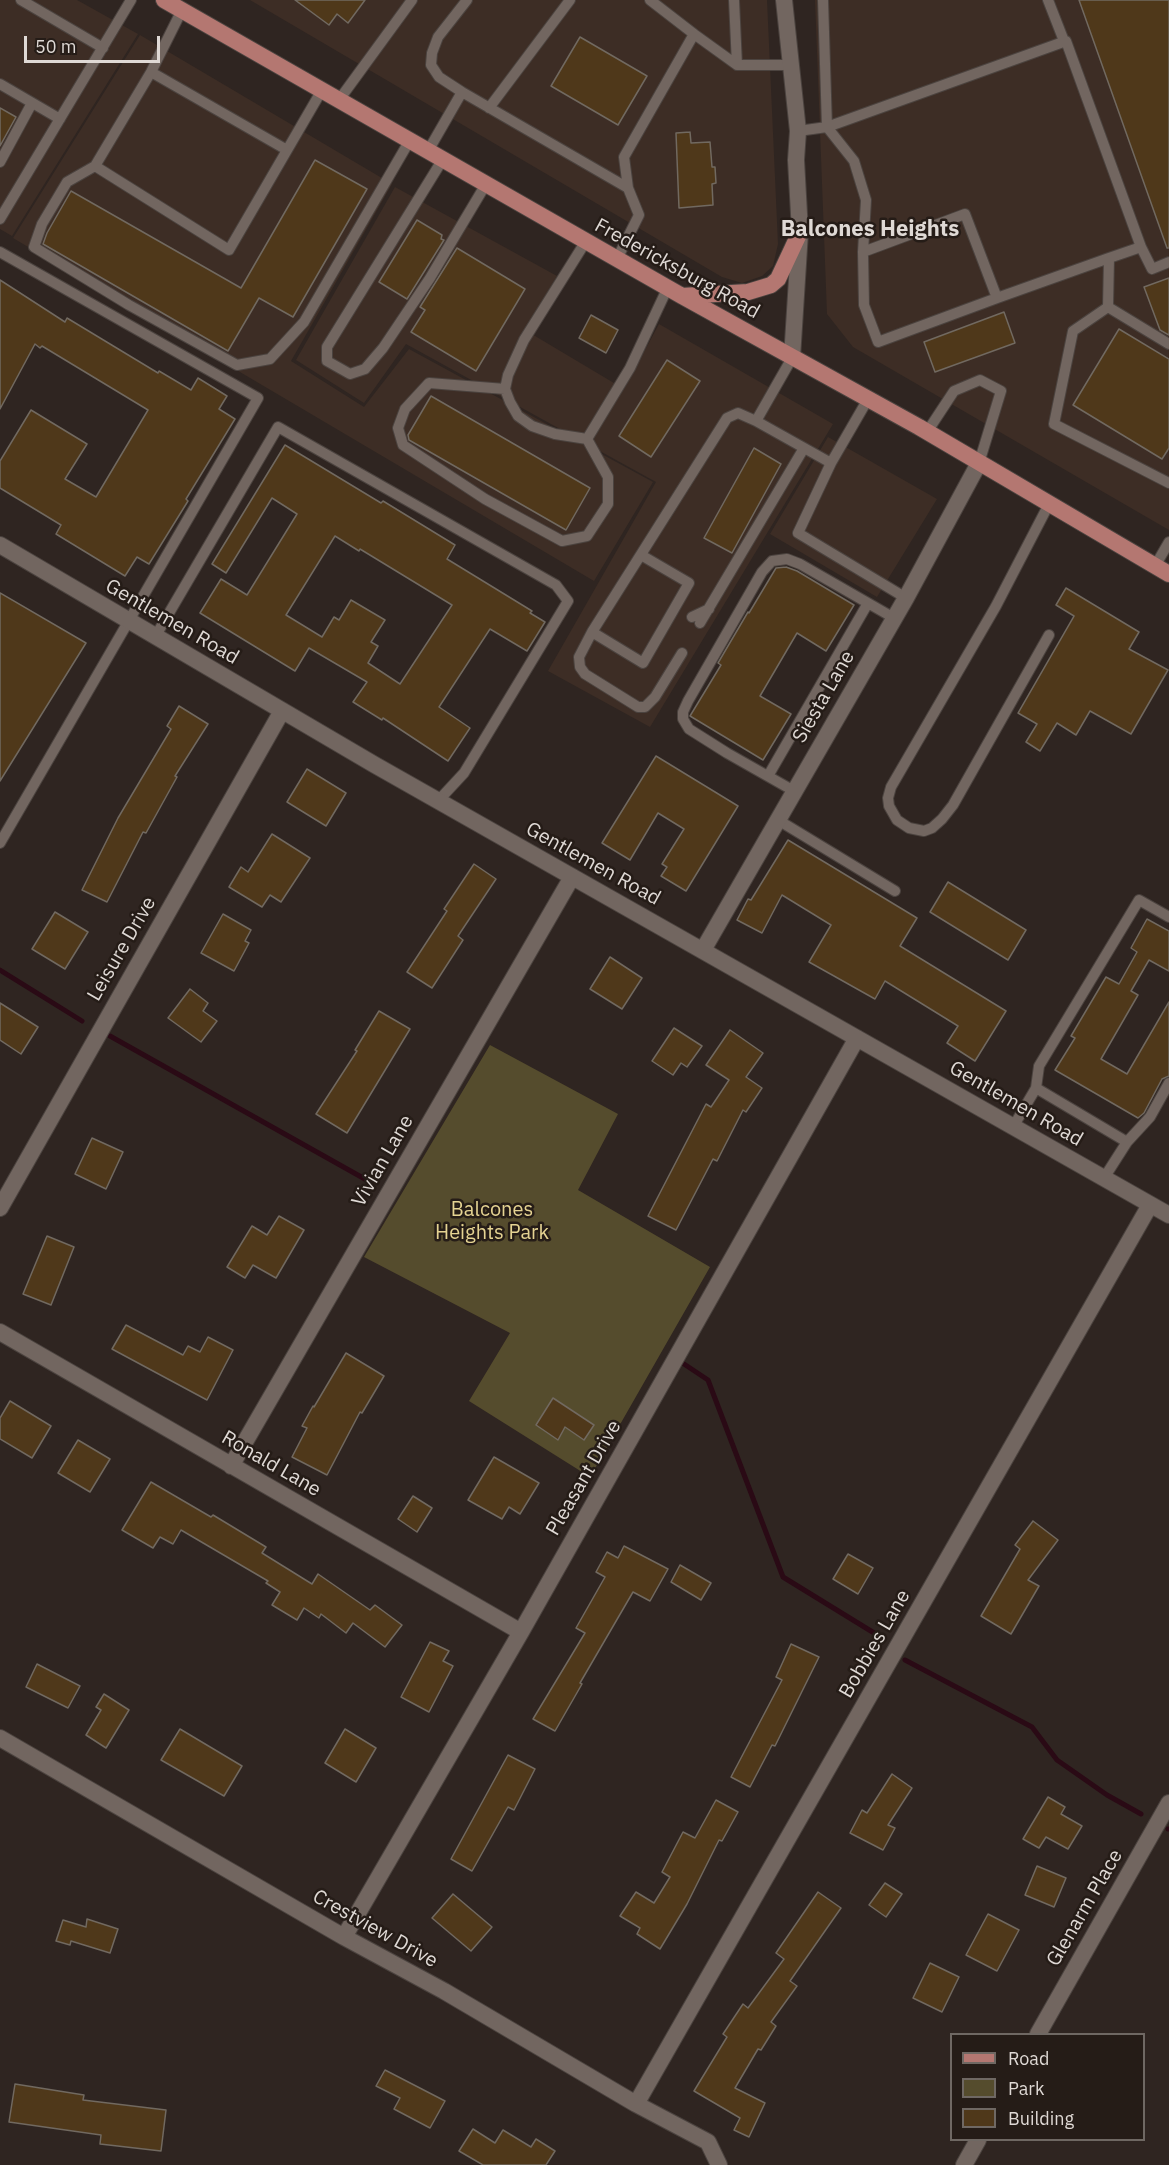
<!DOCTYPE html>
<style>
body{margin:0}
#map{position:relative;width:1169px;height:2165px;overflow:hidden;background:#2f2521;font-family:"IBM Plex Sans",sans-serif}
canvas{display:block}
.legend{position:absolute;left:950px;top:2033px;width:195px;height:108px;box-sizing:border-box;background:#251c17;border:2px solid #6f6863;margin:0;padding:8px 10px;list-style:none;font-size:18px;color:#dfd9d5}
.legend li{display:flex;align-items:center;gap:12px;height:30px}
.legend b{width:30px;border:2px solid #6f6863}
.scale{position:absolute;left:24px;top:36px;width:136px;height:27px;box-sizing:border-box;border:3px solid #dfd9d5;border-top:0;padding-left:8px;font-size:18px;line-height:21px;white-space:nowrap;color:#dfd9d5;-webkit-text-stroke:4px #251c17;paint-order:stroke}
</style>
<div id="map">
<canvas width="1169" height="2165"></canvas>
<ul class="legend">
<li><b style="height:8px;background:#b47771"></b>Road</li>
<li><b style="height:16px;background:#554c2d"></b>Park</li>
<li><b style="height:16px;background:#4f381a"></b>Building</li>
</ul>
<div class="scale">50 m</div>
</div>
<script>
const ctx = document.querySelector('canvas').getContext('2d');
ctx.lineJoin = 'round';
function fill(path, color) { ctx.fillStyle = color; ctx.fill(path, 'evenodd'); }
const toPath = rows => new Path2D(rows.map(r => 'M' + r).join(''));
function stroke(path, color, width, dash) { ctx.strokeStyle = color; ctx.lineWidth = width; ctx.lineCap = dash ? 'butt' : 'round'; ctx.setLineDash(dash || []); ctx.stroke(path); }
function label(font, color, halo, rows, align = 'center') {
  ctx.font = font + ' "IBM Plex Sans",sans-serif'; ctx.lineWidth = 5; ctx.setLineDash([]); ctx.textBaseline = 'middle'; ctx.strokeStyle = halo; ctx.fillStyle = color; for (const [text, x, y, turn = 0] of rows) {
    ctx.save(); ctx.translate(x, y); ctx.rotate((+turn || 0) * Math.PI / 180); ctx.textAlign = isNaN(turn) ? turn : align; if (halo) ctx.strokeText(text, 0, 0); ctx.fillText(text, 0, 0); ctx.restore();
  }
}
fill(toPath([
 [0,0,77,0,138,34,12,236,0,229],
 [250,0,767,0,778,244,773,266,762,276,742,283,722,277],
 [815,0,1169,0,1169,530,853,347,827,314],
 [140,35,392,184,291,361,364,407,409,349,653,482,594,581,13,238],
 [395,187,557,276,525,330,624,389,659,324,833,424,650,727,548,671,656,482,406,344,364,403,296,360],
 [828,437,937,499,877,597,770,534]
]), '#3d2d25');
fill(toPath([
 [490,1045,618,1114,578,1190,710,1267,590,1477,469,1401,510,1333,364,1257]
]), '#554c2d');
stroke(toPath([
 [0,970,82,1021],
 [110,1036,372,1183],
 [684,1364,708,1380,783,1577,879,1636],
 [905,1660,1032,1727,1057,1760,1107,1795,1141,1814],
 [1168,1829,1169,1829]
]), '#2a0a15', 5);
const building = toPath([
 [295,0,365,0,348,23,337,14,329,25,295,0],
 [1079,0,1169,0,1169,248,1167,248,1079,0],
 [580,37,647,76,618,125,551,86,580,37],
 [0,108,16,117,0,146,0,108],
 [690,132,691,143,710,142,712,167,715,167,716,183,712,184,713,205,679,208,676,133,690,132],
 [315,160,367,189,293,317,259,298,228,351,43,244,47,233,71,191,241,288,315,160],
 [417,220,442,235,441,239,444,240,407,299,379,282,417,220],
 [457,248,525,289,476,371,411,332,425,310,420,307,457,248],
 [1169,278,1169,335,1160,330,1144,287,1169,278],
 [0,280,65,322,67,318,158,373,159,371,191,390,198,378,227,396,219,409,235,419,186,499,188,501,149,564,137,557,125,576,56,534,61,525,0,488,0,461,31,410,87,444,65,479,96,497,148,410,42,346,40,348,35,344,0,409,0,280],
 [1004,312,1015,343,935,372,924,342,1004,312],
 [591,315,618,330,606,353,579,338,591,315],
 [1119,329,1169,359,1169,448,1162,459,1073,405,1119,329],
 [667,360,700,381,651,457,619,436,667,360],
 [431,396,590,488,566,530,409,440,408,435,431,396],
 [285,445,381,503,383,501,455,545,447,559,532,611,530,613,545,622,527,651,490,629,439,707,470,728,448,761,383,718,382,720,353,702,367,682,309,648,295,671,200,613,221,579,247,595,297,514,272,498,226,573,212,564,285,445],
 [335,536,359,551,360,549,452,605,400,684,368,663,378,646,371,642,385,620,351,600,339,620,334,617,322,637,286,615,335,536],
 [754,448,781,464,732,553,704,538,754,448],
 [786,567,797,571,854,605,826,651,797,633,760,696,791,714,763,760,690,716,721,665,718,663,748,612,749,613,776,568,786,567],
 [1066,588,1139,632,1129,649,1168,670,1131,734,1090,711,1076,735,1057,723,1040,751,1026,742,1037,724,1018,713,1074,616,1056,605,1066,588],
 [0,593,86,643,0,781,0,593],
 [179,706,208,724,175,776,177,777,146,833,143,832,107,902,82,890,118,818,171,729,167,726,179,706],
 [656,756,738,806,686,891,661,876,667,867,662,864,684,829,658,813,630,860,602,843,656,756],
 [307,769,346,793,326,826,287,802,307,769],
 [272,834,310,858,281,902,270,895,262,907,229,887,241,867,248,872,272,834],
 [788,840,917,918,900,946,1006,1011,975,1061,947,1043,958,1026,885,981,875,999,809,962,831,925,782,895,762,933,737,920,748,899,751,900,788,840],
 [474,864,496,879,458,936,463,940,432,988,407,972,447,911,444,909,474,864],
 [948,882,1026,930,1008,960,930,912,948,882],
 [55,912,88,932,65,969,32,949,55,912],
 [223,914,251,930,245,941,249,943,234,971,201,953,223,914],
 [1147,919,1169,931,1169,971,1149,960,1131,991,1138,995,1101,1059,1127,1074,1169,1002,1169,1076,1162,1079,1144,1113,1138,1118,1055,1070,1075,1038,1071,1036,1106,977,1119,984,1137,952,1131,948,1147,919],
 [610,957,642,978,622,1009,590,989,610,957],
 [190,989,208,1003,203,1011,217,1021,201,1042,168,1018,190,989],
 [0,1003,38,1027,21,1054,0,1040,0,1003],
 [379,1011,410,1029,347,1133,316,1114,357,1051,355,1050,379,1011],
 [674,1028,702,1046,687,1067,681,1063,673,1075,652,1061,674,1028],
 [730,1030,763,1053,746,1077,762,1088,746,1112,743,1110,717,1161,713,1159,676,1230,648,1216,706,1104,711,1107,729,1080,706,1065,730,1030],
 [92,1138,123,1152,106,1189,75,1174,92,1138],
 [279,1216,304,1230,276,1278,253,1265,245,1278,227,1267,252,1226,267,1235,279,1216],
 [47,1236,74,1247,51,1305,23,1294,47,1236],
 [126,1325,183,1355,188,1346,200,1352,208,1337,233,1350,207,1400,112,1349,126,1325],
 [346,1353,384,1376,362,1413,360,1412,327,1475,292,1457,307,1428,302,1426,313,1406,314,1407,346,1353],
 [553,1398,594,1425,584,1440,565,1427,558,1440,536,1425,553,1398],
 [10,1401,51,1426,32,1458,0,1439,0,1418,10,1401],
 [78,1440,110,1459,90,1492,58,1473,78,1440],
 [494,1457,539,1483,520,1514,509,1507,502,1519,468,1500,494,1457],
 [151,1482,211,1517,213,1515,266,1547,262,1553,312,1584,318,1574,370,1610,375,1605,402,1625,385,1647,353,1623,346,1633,321,1614,319,1618,304,1608,297,1620,272,1605,280,1592,266,1583,268,1581,181,1530,173,1544,160,1537,153,1548,122,1530,151,1482],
 [413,1496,432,1508,417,1532,398,1519,413,1496],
 [1033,1521,1058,1540,1028,1580,1039,1586,1011,1634,981,1616,1020,1549,1015,1545,1033,1521],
 [624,1546,668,1569,650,1601,633,1592,580,1683,582,1684,555,1731,533,1719,585,1633,576,1628,605,1577,596,1572,607,1552,618,1558,624,1546],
 [848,1554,873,1568,858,1594,833,1579,848,1554],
 [680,1565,711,1583,701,1600,671,1582,680,1565],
 [430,1642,449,1651,443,1661,453,1666,429,1712,401,1697,430,1642],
 [791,1644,819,1657,775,1746,772,1745,750,1787,731,1777,782,1680,776,1677,791,1644],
 [37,1664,80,1686,68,1708,26,1687,37,1664],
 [104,1694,129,1710,106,1748,86,1735,101,1710,96,1707,104,1694],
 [180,1729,242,1766,224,1796,161,1760,180,1729],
 [345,1729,376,1748,356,1782,325,1763,345,1729],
 [508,1755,535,1769,514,1810,508,1807,472,1871,451,1859,508,1755],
 [892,1774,912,1788,888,1825,895,1828,883,1850,850,1833,862,1810,867,1813,892,1774],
 [1048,1797,1065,1807,1061,1814,1082,1826,1068,1849,1046,1837,1039,1848,1023,1839,1048,1797],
 [716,1800,738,1812,722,1841,719,1840,687,1904,660,1949,637,1934,640,1928,620,1916,636,1892,654,1903,670,1877,662,1872,683,1832,695,1838,716,1800],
 [1037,1866,1066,1878,1054,1907,1025,1895,1037,1866],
 [885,1883,902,1894,886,1917,869,1905,885,1883],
 [818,1892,841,1908,790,1981,797,1986,771,2022,776,2026,761,2050,758,2049,735,2088,765,2103,749,2137,734,2130,740,2118,694,2091,727,2037,723,2034,743,2004,748,2008,784,1959,776,1953,818,1892],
 [453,1894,492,1927,471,1951,432,1918,453,1894],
 [988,1914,1019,1930,997,1971,966,1955,988,1914],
 [87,1919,118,1929,110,1953,71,1941,70,1945,56,1941,63,1920,86,1927,87,1919],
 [930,1963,959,1977,942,2012,913,1998,930,1963],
 [385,2070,445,2101,430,2128,394,2109,400,2098,376,2086,385,2070],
 [15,2084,84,2095,83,2100,166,2110,161,2151,100,2144,101,2135,9,2122,15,2084],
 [473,2129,495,2143,503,2130,531,2147,536,2139,555,2151,546,2165,483,2165,459,2151,473,2129]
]);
fill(building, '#4f381a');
stroke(building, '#716960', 1.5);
const service = toPath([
 [21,0,103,48],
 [467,0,438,37,432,53,431,65,439,77,462,92,628,188],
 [650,0,694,34],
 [734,0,737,65],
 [823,0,827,127,1066,41,1141,247,1109,258],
 [1048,0,1064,41],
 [182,10,151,72,95,166,229,250,322,90],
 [151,72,287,150],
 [0,84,60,119],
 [339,100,412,0],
 [489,108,570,0],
 [798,131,827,127,854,161,866,200,863,252,965,214,997,298,1109,258,1108,307,1073,331,1054,424,1169,483],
 [428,151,462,92],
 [443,159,327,347,327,361,350,374,365,369,383,348,430,278,486,184],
 [0,162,32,103],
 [95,166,67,182,42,224,34,247,129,305,237,365,270,359,304,322,410,140],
 [0,219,131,0],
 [586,241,524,340,508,375,505,389,510,402,518,416,532,426,555,434,587,439,630,368,668,287],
 [1141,247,1152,269,1169,262],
 [0,252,258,398,0,843],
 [863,252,864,305,878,342,997,298],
 [617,259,639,215,628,188,624,157,694,34,737,65,791,65],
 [1108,307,1169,344],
 [505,389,429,383,405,409,398,428,403,445,485,499,562,541,587,536,608,504,608,477,587,439],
 [868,399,831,463,798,533,906,598],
 [756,421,831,463],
 [927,432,954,391,980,380,1001,391,979,463],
 [1155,566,1169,542],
 [692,617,709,609],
 [700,623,804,448],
 [592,632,643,663,689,583,641,555],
 [1049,635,953,805,942,819,932,828,924,831,909,828,897,820,889,806,888,798,891,787,996,606,1049,504],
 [155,637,278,427,556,585,568,601,464,773,438,801],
 [682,653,655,697,645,707,638,707,585,674,580,667,579,657,592,632,727,418,738,413,756,421,792,358],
 [768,776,868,603],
 [794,791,727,753,689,729,683,719,683,712,688,701,762,572,772,561,787,559,800,564,894,618],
 [778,820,895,891],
 [1036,1088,1039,1066,1139,900,1169,917],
 [1013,1127,1036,1088,1127,1142,1104,1178],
 [1127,1142,1150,1117,1169,1083]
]);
const minor = toPath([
 [0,545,375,765,1169,1215],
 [703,950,906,598,979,463],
 [0,1208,282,711],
 [0,1332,521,1632],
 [231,1466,572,877],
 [0,1738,344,1937,444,1991,636,2104,708,2142,719,2165],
 [344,1937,521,1632,857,1038],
 [1038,2034,1169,1803],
 [636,2104,1150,1205],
 [964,2165,978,2140]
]);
const tertiary = toPath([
 [784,0,798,131,796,160,800,232,792,358]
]);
const primary = toPath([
 [164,0,682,296,919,427,1169,574],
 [682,296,748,292,771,285,778,279,800,232]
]);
stroke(service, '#4b433f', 12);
stroke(minor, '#4b433f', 18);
stroke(tertiary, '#4b433f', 18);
stroke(primary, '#4b433f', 18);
stroke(service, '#726660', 10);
stroke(minor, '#726660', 16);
stroke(tertiary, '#726660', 16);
stroke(primary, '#b47771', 16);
label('20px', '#dfd9d5', '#251c17', [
 ["Fredericksburg Road",677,269,29],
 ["Gentlemen Road",172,622,30],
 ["Siesta Lane",824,697,-60],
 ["Gentlemen Road",593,864,29],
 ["Leisure Drive",122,949,-60],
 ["Gentlemen Road",1016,1104,30],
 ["Vivian Lane",383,1161,-60],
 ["Ronald Lane",271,1464,30],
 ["Pleasant Drive",584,1478,-60],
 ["Bobbies Lane",875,1644,-60],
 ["Glenarm Place",1085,1908,-60],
 ["Crestview Drive",375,1929,29]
]);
label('20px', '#e5d392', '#251c17', [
 ["Balcones",492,1210],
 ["Heights Park",492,1233]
]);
label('bold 22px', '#dfd9d5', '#251c17', [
 ["Balcones Heights",870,230]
]);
</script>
